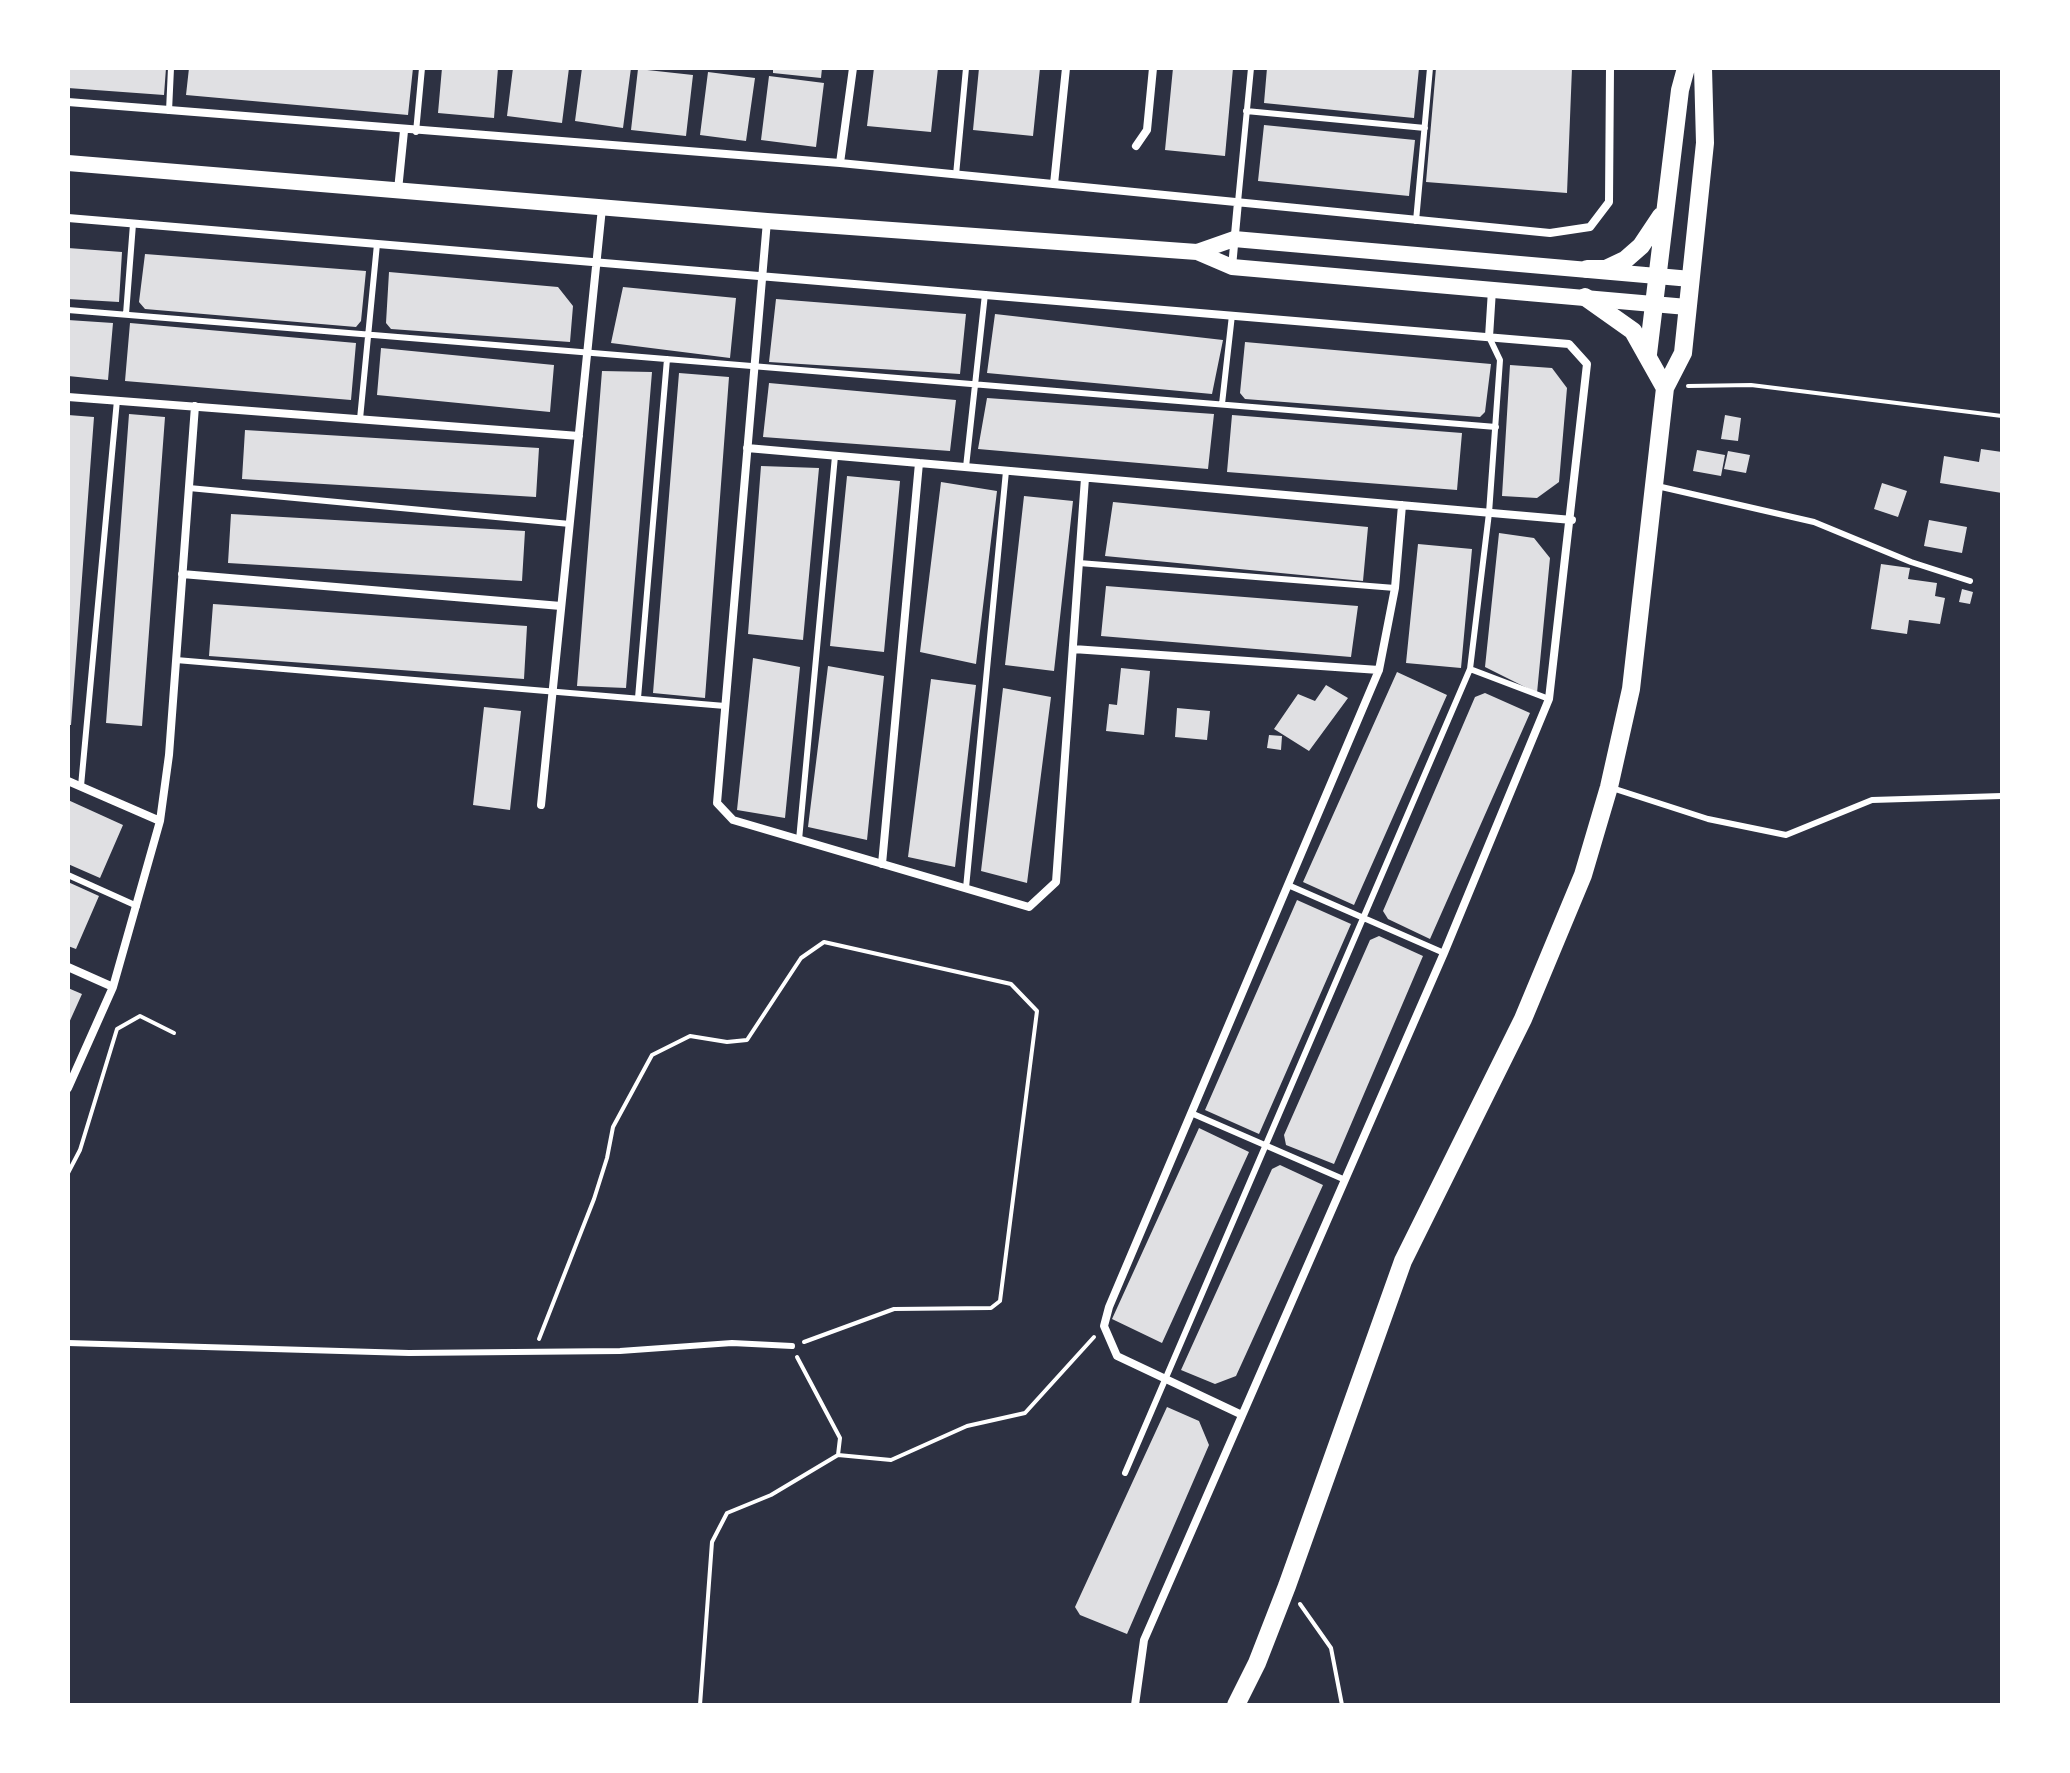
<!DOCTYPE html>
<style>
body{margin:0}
#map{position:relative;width:2070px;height:1773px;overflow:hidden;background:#2d3142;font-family:Figtree,sans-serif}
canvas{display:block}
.frame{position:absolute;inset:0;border:70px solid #fff;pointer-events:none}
</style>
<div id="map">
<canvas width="2070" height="1773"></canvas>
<div class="frame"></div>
</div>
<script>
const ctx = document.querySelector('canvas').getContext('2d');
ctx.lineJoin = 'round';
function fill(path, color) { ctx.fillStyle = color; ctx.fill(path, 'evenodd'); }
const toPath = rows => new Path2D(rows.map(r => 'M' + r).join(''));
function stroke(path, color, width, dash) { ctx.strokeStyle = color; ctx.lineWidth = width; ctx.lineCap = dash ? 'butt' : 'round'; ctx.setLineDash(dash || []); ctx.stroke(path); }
fill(toPath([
 [68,68,166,68,164,95,68,88],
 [189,68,413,68,408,115,186,95],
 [442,68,498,68,494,118,438,113],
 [513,68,569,68,562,123,507,116],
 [582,68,631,68,623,128,575,121],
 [773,68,822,68,821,78,773,73],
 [874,68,938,68,931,132,867,126],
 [979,68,1040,68,1033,136,973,130],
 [1173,68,1233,68,1225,156,1165,150],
 [1267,68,1419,68,1414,118,1264,103],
 [1436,68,1572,68,1567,193,1426,182],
 [638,69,693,75,686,136,631,130],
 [708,72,755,78,746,141,700,135],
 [769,76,824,83,816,147,761,140],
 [1264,125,1415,140,1409,196,1258,181],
 [68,248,122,252,119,302,68,299],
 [145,254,366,271,361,321,356,327,145,309,139,302],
 [389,272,558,287,573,306,570,342,391,329,386,323],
 [623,287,736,298,730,358,611,343],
 [776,299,966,314,960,374,769,362],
 [995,314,1223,340,1212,394,987,373],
 [68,320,113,323,108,380,68,376],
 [130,323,356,343,351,400,125,381],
 [1245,342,1491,364,1485,412,1480,417,1245,399,1240,393],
 [381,348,554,365,550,412,377,395],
 [1510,365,1552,368,1567,388,1559,482,1537,498,1502,496],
 [602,371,652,372,626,688,577,686],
 [679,373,729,377,705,698,653,693],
 [769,383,956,400,950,451,763,437],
 [987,398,1214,414,1208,469,978,449],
 [129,414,165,417,142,726,106,723],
 [68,415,94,417,71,725,68,725],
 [1232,415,1462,433,1457,490,1227,472],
 [1725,415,1741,418,1738,441,1721,439],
 [245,430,539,448,536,497,242,479],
 [1981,449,2002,452,2002,493,1940,483,1944,456,1979,462],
 [1697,450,1725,455,1721,476,1693,471],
 [1728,451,1750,455,1746,473,1724,469],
 [761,466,819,468,803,640,748,634],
 [847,476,900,481,884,652,830,646],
 [941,482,997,491,976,664,920,652],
 [1882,483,1907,491,1898,517,1874,509],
 [1024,496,1073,501,1054,671,1005,665],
 [1113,502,1368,527,1363,581,1105,556],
 [231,514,525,531,522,581,228,563],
 [1929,520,1967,527,1962,553,1924,546],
 [1499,533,1534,538,1550,558,1537,693,1485,667],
 [1418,544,1472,549,1461,668,1406,663],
 [1881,564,1910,568,1908,579,1937,583,1935,596,1945,598,1940,624,1909,620,1907,634,1871,629],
 [1106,586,1358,606,1351,657,1101,636],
 [1962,589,1973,592,1970,604,1959,602],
 [213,604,527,626,524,679,209,656],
 [753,658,800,667,785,818,737,810],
 [828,666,884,676,867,840,808,827],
 [1121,668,1150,671,1144,735,1106,731,1109,704,1117,705],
 [1397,672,1447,695,1354,905,1303,882],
 [931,679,976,685,955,867,908,857],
 [1326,685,1348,698,1309,751,1274,729,1298,694,1315,701],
 [1003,688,1051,697,1027,883,981,871],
 [1485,693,1530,713,1430,939,1388,919,1383,911,1475,697],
 [484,707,521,711,510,810,473,805],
 [1177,708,1210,711,1207,740,1175,737],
 [1269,735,1282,736,1281,750,1267,748],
 [68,800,123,825,100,878,68,864],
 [68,882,99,896,76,949,68,946],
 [1297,900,1351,924,1259,1134,1205,1110],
 [1379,936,1423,956,1334,1164,1286,1145,1284,1135,1370,940],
 [68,988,82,994,68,1025],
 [1199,1128,1249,1152,1162,1343,1112,1319],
 [1280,1165,1323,1185,1236,1376,1215,1384,1181,1370,1272,1169],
 [1167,1407,1199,1421,1209,1445,1127,1634,1080,1615,1075,1607]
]), '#e0e0e3');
stroke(toPath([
 [1688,386,1751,385,2002,416],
 [68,1173,80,1150,117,1029,140,1016,174,1033],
 [539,1339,594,1199,607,1158,613,1127,652,1055,690,1036,727,1042,747,1040,801,958,824,942,1011,984,1037,1011,1000,1301,991,1308,894,1309,804,1342],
 [838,1455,891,1460,967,1426,1025,1413,1094,1337],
 [1300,1604,1331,1648,1342,1705],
 [700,1705,712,1542,727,1513,771,1495,838,1455,840,1438,797,1357]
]), '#fff', 4);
stroke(toPath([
 [169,111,171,68],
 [1246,111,1425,128],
 [416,132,422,68],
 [956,175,966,68],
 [1238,202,1251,68],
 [1416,221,1430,68],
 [68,310,1496,427],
 [126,314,133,224],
 [1222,404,1232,315],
 [360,419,377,244],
 [966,467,985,294],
 [1657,486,1814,522,1911,562,1970,581],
 [189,488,570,524],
 [1079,563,1395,588],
 [176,660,725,706],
 [1470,669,1549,699],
 [638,698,667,359],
 [81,786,117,400],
 [1612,788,1708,819,1786,835,1872,800,2002,796],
 [799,840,835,456],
 [68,875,137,906],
 [1288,885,1444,953],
 [966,888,1006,471],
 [1191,1113,1343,1179],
 [68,1343,409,1353,620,1351,732,1343,792,1346],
 [1125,1473,1470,669,1489,513,1500,360,1489,337]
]), '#fff', 6);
stroke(toPath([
 [68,102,840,163,1550,233,1590,227,1609,202,1610,68],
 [1136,146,1147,130,1153,68],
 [840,163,853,68],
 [1054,184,1066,68],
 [398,190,404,131],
 [68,218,1569,344,1587,364,1549,699,1444,953,1144,1640,1135,1705],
 [767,221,717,803,733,820,1029,907,1056,882,1085,478],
 [1232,267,1238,202],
 [1489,337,1492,290],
 [68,397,579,436],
 [747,448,1572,520],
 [182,574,561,606],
 [1073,649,1379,670],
 [68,781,160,821],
 [541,805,602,208],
 [882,864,919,463],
 [68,967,113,987],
 [68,1088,113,987,160,821,169,755,195,406],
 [1240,1414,1117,1356,1104,1326,1109,1307,1379,670,1395,588,1402,505]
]), '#fff', 8);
stroke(toPath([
 [68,163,767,221,1197,252,1232,267,1687,307],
 [1197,252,1234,239,1691,279]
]), '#fff', 16);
stroke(toPath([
 [1587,269,1606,269,1625,260,1641,246,1661,216],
 [1585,297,1633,331,1665,388],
 [1648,354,1680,90,1686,68],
 [1236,1705,1257,1663,1287,1586,1403,1261,1523,1019,1583,875,1609,787,1631,689,1665,388,1683,353,1705,143,1703,68]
]), '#fff', 18);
</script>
